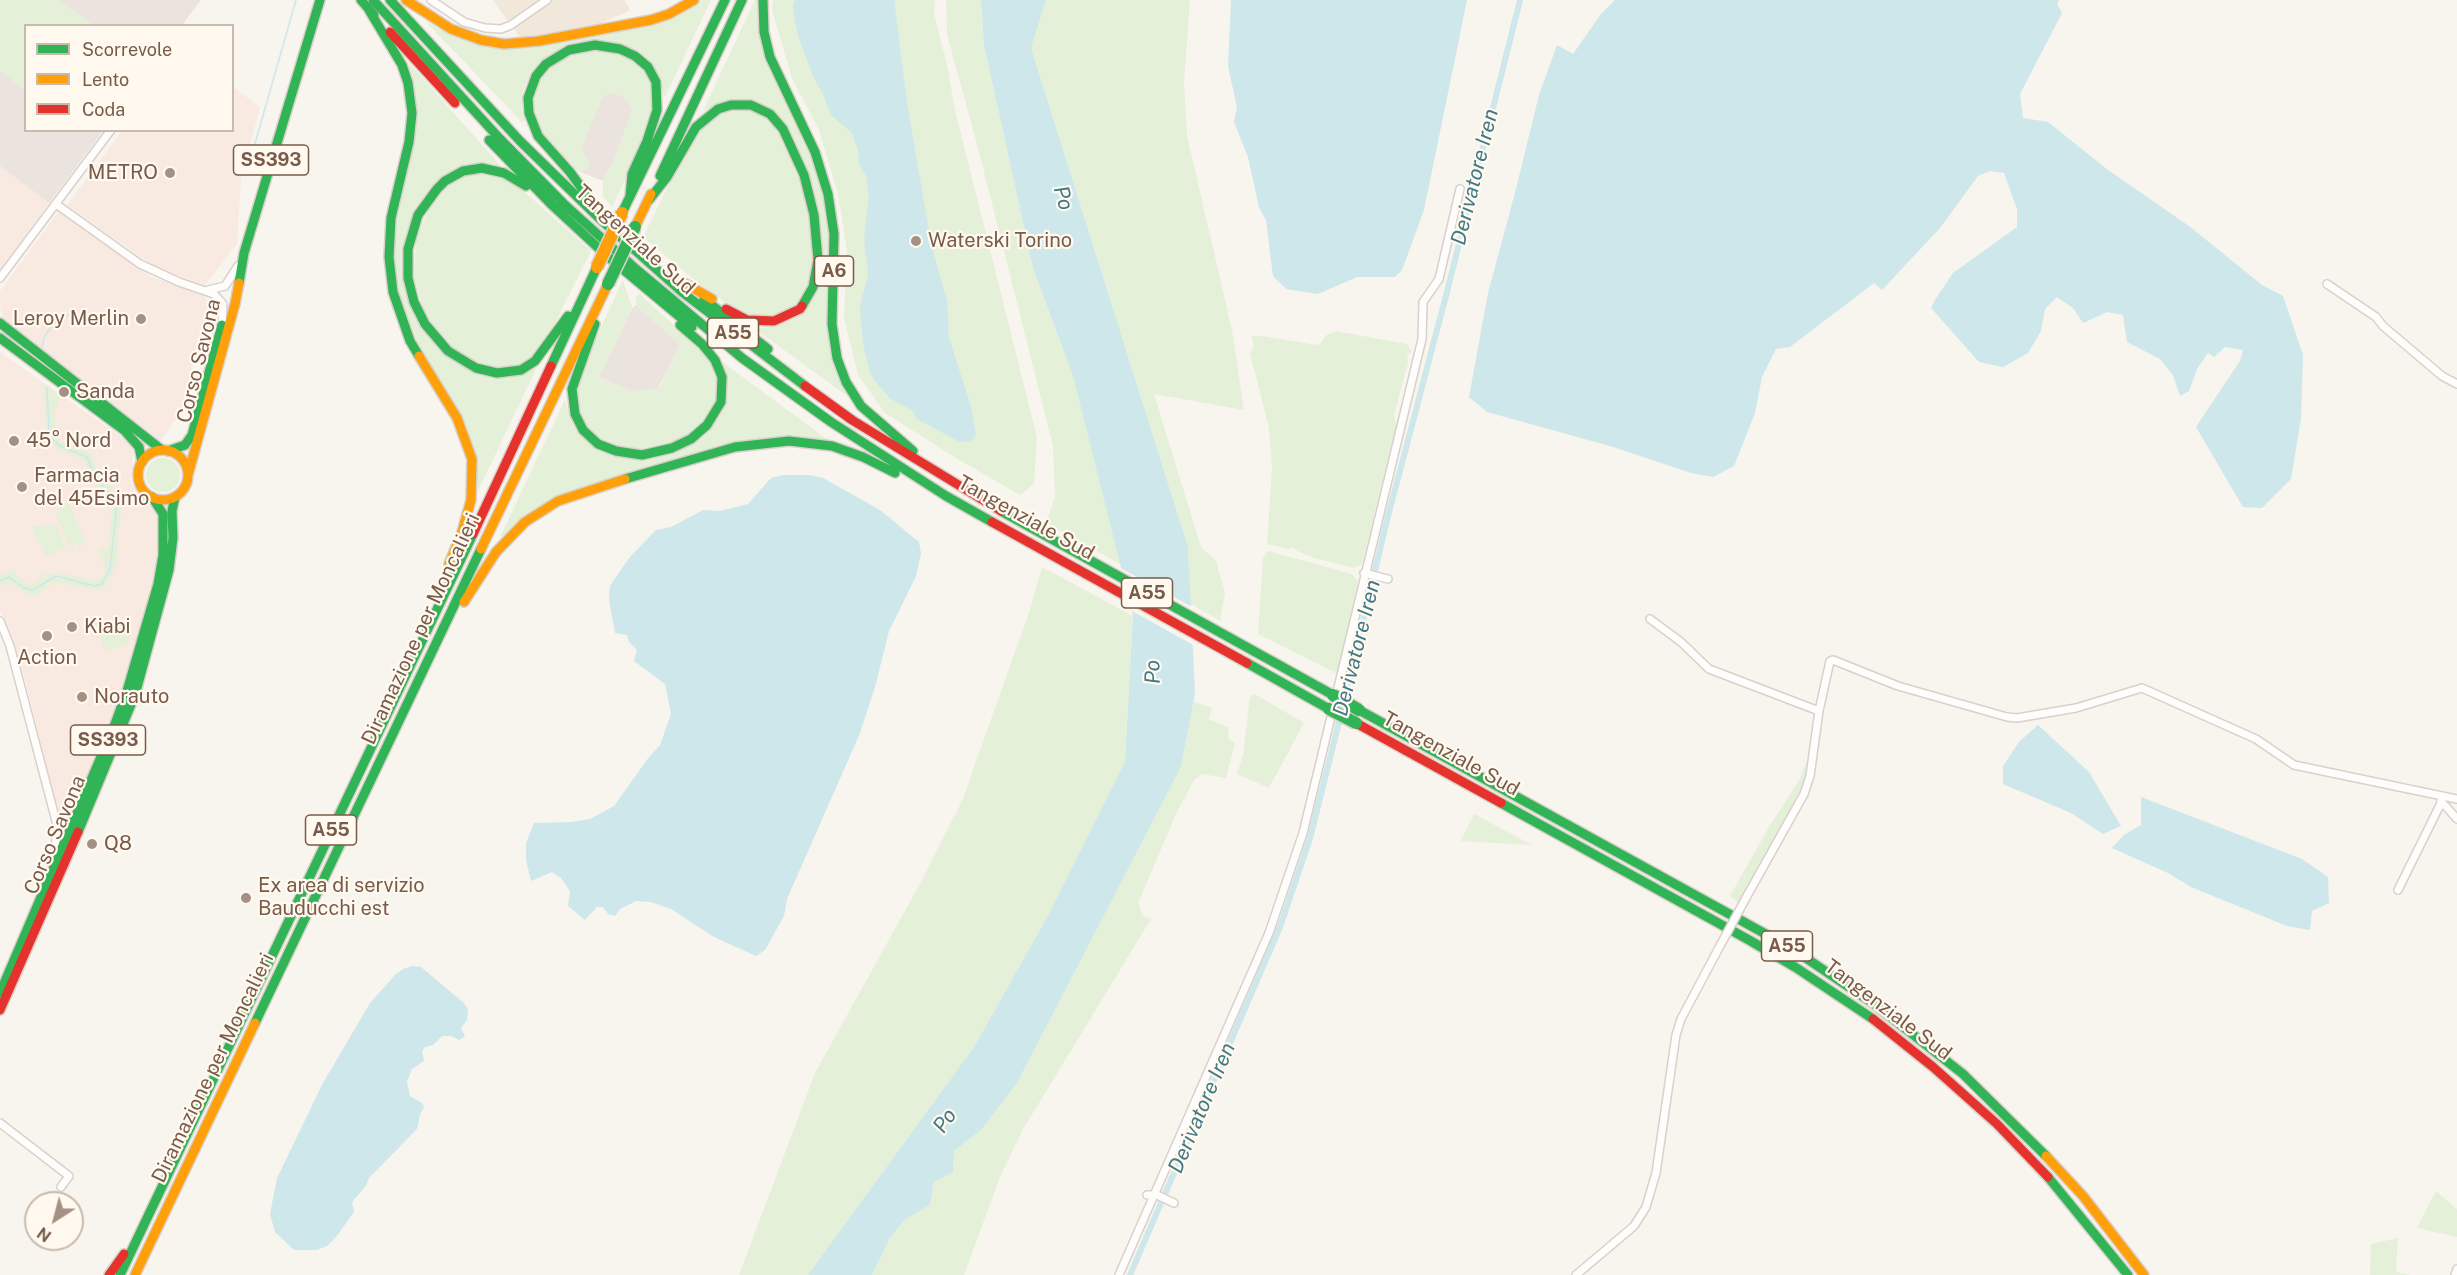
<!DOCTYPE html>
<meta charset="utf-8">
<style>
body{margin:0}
#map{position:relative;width:2457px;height:1275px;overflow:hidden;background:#f8f4ee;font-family:"Public Sans",sans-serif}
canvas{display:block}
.legend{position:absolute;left:24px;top:24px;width:210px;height:108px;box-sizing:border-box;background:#fff9f0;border:2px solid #c9baae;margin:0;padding:8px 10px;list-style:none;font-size:18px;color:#795b4a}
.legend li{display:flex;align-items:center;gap:12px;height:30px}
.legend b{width:30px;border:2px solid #c9baae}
.north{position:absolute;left:24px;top:1191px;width:60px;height:60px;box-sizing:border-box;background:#fff9f0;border:2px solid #c9baae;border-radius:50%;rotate:216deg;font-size:16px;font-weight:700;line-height:24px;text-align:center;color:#795b4a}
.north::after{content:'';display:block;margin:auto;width:21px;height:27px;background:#a59183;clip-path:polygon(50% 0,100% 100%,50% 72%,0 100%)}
</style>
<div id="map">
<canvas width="2457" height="1275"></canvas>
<ul class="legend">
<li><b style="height:8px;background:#30b455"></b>Scorrevole</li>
<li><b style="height:8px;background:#ff9f0a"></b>Lento</li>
<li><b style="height:8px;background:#e5322d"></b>Coda</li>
</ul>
<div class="north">N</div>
</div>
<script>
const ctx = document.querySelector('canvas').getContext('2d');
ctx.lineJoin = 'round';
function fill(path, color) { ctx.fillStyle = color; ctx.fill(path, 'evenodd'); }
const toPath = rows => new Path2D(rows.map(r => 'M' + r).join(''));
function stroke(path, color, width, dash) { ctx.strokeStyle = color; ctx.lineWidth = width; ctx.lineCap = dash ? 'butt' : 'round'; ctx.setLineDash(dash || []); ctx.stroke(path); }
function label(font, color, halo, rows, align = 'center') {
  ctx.font = font + ' "Public Sans",sans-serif'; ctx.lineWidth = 4.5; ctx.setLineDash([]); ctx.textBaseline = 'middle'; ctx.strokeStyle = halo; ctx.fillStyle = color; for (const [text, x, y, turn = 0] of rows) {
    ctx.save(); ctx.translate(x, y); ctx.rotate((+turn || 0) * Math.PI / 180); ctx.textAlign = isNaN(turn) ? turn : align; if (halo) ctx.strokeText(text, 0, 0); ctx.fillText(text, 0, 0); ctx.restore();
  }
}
fill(toPath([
 [493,0,624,0,630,10,597,25,521,39]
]), '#f1e7db');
fill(toPath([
 [233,87,260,107,241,177,237,244,205,285,155,267,67,205,122,131,232,130],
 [0,166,49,203,0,270],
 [59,211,151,277,200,293,214,306,204,342,199,341,181,412,161,440,4,322,0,307,0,291],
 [0,352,127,441,133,452,131,483,136,492,152,506,160,523,159,551,153,581,121,697,63,833,26,683,11,634,0,610]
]), '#f8e9e1');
fill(toPath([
 [0,0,201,0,182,25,26,26,26,130,103,131,49,203,0,166],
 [611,92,626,98,633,109,612,165,603,181,578,171,586,170,581,147,603,96],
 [636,305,680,344,658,389,631,391,599,377,632,308]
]), '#ebe4de');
fill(toPath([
 [0,0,58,0,93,25,26,26,25,90,0,71],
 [702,0,711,0,665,97,643,56,565,46,549,55,526,83,523,92,522,112,525,120,522,122,425,21,455,37,482,46,688,10],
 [755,0,757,0,758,24,765,57,778,88,802,136,819,176,829,228,827,331,831,352,847,393,846,395,755,329,778,326,796,318,810,305,818,287,802,157,796,143,775,113,717,105,703,111],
 [773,0,935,0,934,14,947,65,955,110,1037,437,1034,484,1020,495,961,461,885,413,858,375,844,318,847,251,838,194,819,130,792,78,772,10],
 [946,0,981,0,984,45,1033,268,1073,376,1120,564,1046,523,1055,497,1053,446,978,148,947,34],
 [1046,0,1190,0,1184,82,1187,136,1232,330,1244,410,1154,394,1201,547,1216,561,1225,593,1220,621,1190,603,1188,547,1031,48],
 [603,50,618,53,641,66,653,87,650,126,612,207,603,196,603,181,612,165,633,109,626,98,611,92,603,96,581,147,590,166,586,170,578,171,543,135,533,107,534,92,542,76,554,65,563,58,584,52],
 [409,63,501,166,450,173,406,244,426,333,443,353,466,368,536,369,478,491,476,466,408,326,395,277,394,227,417,113],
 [730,110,752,111,767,119,780,134,797,171,806,202,811,235,812,262,808,291,793,308,769,317,753,316,738,312,696,281,643,237,691,140,709,119],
 [478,173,498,175,518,186,591,251,551,331,532,357,520,364,497,368,474,363,451,346,433,325,424,311,414,277,416,241,428,210,447,186,467,175],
 [623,280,632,307,599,377,631,391,659,389,680,344,636,305,636,296,640,294,708,357,717,380,715,403,703,423,682,439,645,450,620,448,599,440,583,422,577,397,580,373],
 [1335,331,1407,344,1412,352,1407,355,1408,363,1394,415,1396,426,1362,564,1354,568,1314,558,1297,551,1292,547,1289,549,1267,544,1272,469,1269,428,1250,353,1254,346,1252,336,1262,336,1316,345,1321,343,1325,336],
 [721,361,828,440,793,436,745,441,602,481,500,537,565,400,574,427,584,439,615,455,705,435,721,414,727,398,727,378],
 [43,384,60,397,54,413,57,436,61,442,90,453,101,477,120,496,123,502,118,533,117,564,106,586,97,590,55,582,35,596,30,596,8,582,0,586,0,576,14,568,18,577,30,585,41,579,39,574,43,572,46,575,58,572,95,581,102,577,106,569,102,564,105,562,103,558,100,559,99,556,100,548,103,546,105,550,108,548,113,503,95,484,83,460,58,449,47,438],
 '146 475a17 17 0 1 1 34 0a17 17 0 1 1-34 0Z',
 [68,503,85,541,79,549,77,543,70,546,70,551,56,513,59,508],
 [56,524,67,552,63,549,46,556,31,527],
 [1268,551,1352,574,1358,581,1338,674,1258,634,1263,558],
 [1042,567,1133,616,1125,762,1050,912,974,1047,808,1275,739,1275,815,1073,922,880,962,801,1030,610],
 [77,616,93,620,121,632,129,637,128,644,105,651,101,636,94,625],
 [1255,694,1304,723,1269,788,1237,774,1243,755,1250,697],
 [1193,701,1212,708,1209,719,1229,728,1228,739,1235,743,1226,778,1202,774,1194,780,1176,814,1138,903,1143,916,1151,919,1022,1131,1000,1177,964,1275,872,1275,890,1238,904,1220,930,1205,934,1182,953,1172,954,1151,981,1130,1017,1083,1181,767],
 [1807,761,1805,781,1780,830,1738,903,1730,896,1769,827,1799,780],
 [1474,814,1532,845,1461,841],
 [2436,1191,2457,1209,2457,1237,2417,1228],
 [2398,1238,2396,1272,2410,1275,2370,1275,2371,1244]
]), '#e5f0d8');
fill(toPath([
 [795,0,894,0,907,103,932,248,947,301,949,337,971,407,976,434,971,442,958,441,917,419,912,410,891,399,874,380,869,369,863,343,860,306,868,275,864,238,869,197,866,176,859,165,858,150,852,133,831,115,823,94,813,76,798,36,794,15,793,4],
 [981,0,1046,0,1031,48,1188,547,1195,692,1181,767,1017,1083,981,1130,954,1151,953,1172,934,1182,930,1205,904,1220,890,1238,872,1275,808,1275,974,1047,1050,912,1125,762,1133,616,1073,376,1033,268,984,45],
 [1231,0,1467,0,1424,210,1402,270,1395,277,1357,277,1318,294,1286,289,1273,276,1266,220,1259,207,1248,157,1234,122,1237,107,1228,66],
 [1615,0,2059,0,2057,4,2062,13,2020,94,2023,118,2048,122,2108,170,2189,226,2262,285,2283,296,2303,355,2301,418,2291,479,2262,508,2243,507,2196,427,2240,361,2243,350,2225,347,2214,357,2208,353,2197,369,2189,391,2180,396,2173,375,2160,359,2127,342,2123,315,2107,312,2083,323,2073,308,2057,297,2045,309,2041,331,2028,353,2003,367,1979,362,1931,308,1935,300,1953,273,2017,227,2017,209,2004,173,1990,171,1978,176,1940,228,1882,290,1874,283,1790,347,1776,349,1762,377,1755,413,1734,466,1713,477,1691,473,1610,446,1487,412,1469,397,1488,293,1516,189,1539,95,1557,45,1573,54,1601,14],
 [783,475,809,475,823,478,880,510,919,542,921,553,916,576,889,631,875,687,860,733,787,899,784,916,765,950,756,956,714,937,671,909,651,902,636,901,620,909,615,916,608,914,603,907,597,907,585,920,568,906,570,891,561,878,552,872,531,881,526,860,526,843,534,823,572,822,590,819,614,806,649,757,660,745,671,714,665,684,634,661,637,650,629,642,627,635,615,633,609,600,610,586,629,558,656,530,671,527,703,510,720,511,748,504,771,478],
 [2038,725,2089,772,2121,826,2103,834,2071,813,2003,784,2003,766,2019,742],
 [2141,797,2302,859,2328,877,2329,903,2312,911,2310,930,2287,926,2191,887,2168,873,2112,848,2124,835,2141,825],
 [412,966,421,967,464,1003,468,1010,467,1020,461,1028,465,1036,459,1040,451,1036,442,1036,433,1045,425,1047,422,1051,424,1061,412,1069,407,1082,410,1096,422,1103,424,1107,420,1114,417,1129,369,1178,366,1186,352,1202,354,1212,336,1237,327,1246,317,1250,294,1250,275,1232,270,1214,277,1178,323,1083,370,1003,396,974,403,969]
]), '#cde7ea');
fill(toPath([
 [1117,566,1194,608,1195,646,1128,609]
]), '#f8f4ee');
stroke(toPath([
 [244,174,254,147,296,0],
 [42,348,44,337,57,319,71,314],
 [0,581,9,577,24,588,33,590,56,576,94,586,102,584,110,569,117,503,95,477,87,457,60,446,53,439,49,429,47,387]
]), '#cde7ea', 1.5);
stroke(toPath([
 [1344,701,1387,520,1447,292,1520,0],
 [1130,1275,1280,927,1310,838,1341,714]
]), '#cde7ea', 6);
const street = toPath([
 [431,0,464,22,485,28,501,29,511,25,547,0],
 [56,204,140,264,179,282,214,294,223,304,222,323],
 [0,278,111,130],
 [2327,284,2376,317,2383,326,2442,376,2457,384],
 [208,290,225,286,238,266],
 [1364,573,1388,579],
 [1650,619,1681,642,1709,669,1819,711],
 [0,621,10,646,57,825,55,853],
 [2441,801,2457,819],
 [2398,890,2441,803],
 [1747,896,1804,794,1810,776,1819,711,1830,661,1833,660,1898,686,2007,717,2017,718,2076,708,2142,688,2256,739,2294,765,2457,799],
 [0,1123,69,1176,61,1187],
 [1147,1195,1157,1195,1174,1203],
 [1119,1275,1269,933,1303,833,1422,339,1423,302,1439,279,1460,189],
 [1576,1275,1634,1226,1646,1207,1656,1173,1676,1035,1681,1019,1721,944],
 [2455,1275,2457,1269]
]);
const fast = toPath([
 [361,0,374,15],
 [373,0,500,139,564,204,636,269,742,358,831,422,946,496,992,522],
 [390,0,520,141,601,220,682,292,805,386],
 [763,0,764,32,770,57,815,152,828,194,834,234,832,324,837,358,846,382,861,406,913,451],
 [369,10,402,65,408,83,412,113,409,142,391,218,389,257,393,292,410,341,419,356],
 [489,140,552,205,607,256,692,327],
 [660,176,742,0],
 [526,186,504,173,482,168,463,171,445,181,437,189,418,215,408,249,408,278,414,302,425,324,448,351,476,368,497,373,521,370,535,361,568,316],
 [588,197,570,172,538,136,529,113,528,98,536,76,546,64,569,50,595,45,620,49,635,56,648,67,656,82,657,110,647,141,632,174,630,196],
 [649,200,667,177,696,127,718,109,731,105,751,105,770,114,783,129,804,175,814,215,818,260,813,287,802,306],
 [622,213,725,0],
 [239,283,244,253,320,0],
 [704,299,768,349],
 [0,323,162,450],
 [595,324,572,389,575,414,583,430,598,444,616,451,642,455,672,448,691,439,707,425,721,402,722,377,715,360,702,344,680,325],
 [0,338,125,431,139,447,142,462],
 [551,366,597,267],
 [168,451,185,445,192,435,222,325],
 [625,479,735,447,789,441,832,446,863,457,895,473],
 [1001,511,1333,695],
 [1247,663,1329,709],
 [1359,710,1791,948,1874,1004,1963,1074,2046,1156],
 [1501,803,1749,940,1795,967,1873,1019],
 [78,832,135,695,169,570,173,538,172,511,175,497],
 [0,993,115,724,127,691,158,584,163,555,163,514,152,497],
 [255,1023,481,549],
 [2048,1177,2128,1275],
 [120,1275,473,534]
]);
const slow = toPath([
 [406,0,451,29,481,40,504,44,539,41,651,20,669,14,694,0],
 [635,227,651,194],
 [684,283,712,299],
 [419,356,457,418,472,459,471,500,462,532,449,564],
 '138 475a25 25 0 1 1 50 0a25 25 0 1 1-50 0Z',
 [188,475,235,304,239,283],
 [481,549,608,284],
 [464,602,496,552,525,522,558,501,625,479],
 [2046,1156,2083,1196,2144,1275],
 [135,1275,255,1023]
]);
const jam = toPath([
 [390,32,455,103],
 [726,309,747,320,774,321,800,309,802,306],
 [805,386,852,420,1001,511],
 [992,522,1247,663],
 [473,534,551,366],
 [1356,723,1501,803],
 [0,1010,78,832],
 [1873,1019,1933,1067,1997,1124,2048,1177],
 [109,1275,124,1254]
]);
stroke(street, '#d8d1cb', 10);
stroke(fast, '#d8d0c9', 12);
stroke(slow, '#d8d0c9', 12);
stroke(jam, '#d8d0c9', 12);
stroke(street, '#fefdfc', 7);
stroke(fast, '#30b455', 9);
stroke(slow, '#ff9f0a', 9);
stroke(jam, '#e5322d', 9);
const streetBridge = toPath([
 [1721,944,1747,896]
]);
const fastBridge = toPath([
 [608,284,635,227],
 [1333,695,1359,710],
 [1329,709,1356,723]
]);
const slowBridge = toPath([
 [597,267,622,213]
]);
stroke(streetBridge, '#d8d1cb', 10, []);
stroke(fastBridge, '#dad1ca', 15, []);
stroke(slowBridge, '#dad1ca', 15, []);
stroke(streetBridge, '#fefdfc', 7);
stroke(fastBridge, '#30b455', 12);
stroke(slowBridge, '#ff9f0a', 12);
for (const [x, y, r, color] of [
 [170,173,6,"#a59183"],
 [916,241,6,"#a59183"],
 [141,319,6,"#a59183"],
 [64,392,6,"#a59183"],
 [14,441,6,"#a59183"],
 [22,487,6,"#a59183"],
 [72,627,6,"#a59183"],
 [47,636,6,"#a59183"],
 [82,697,6,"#a59183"],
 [92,844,6,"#a59183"],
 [246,898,6,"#a59183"]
]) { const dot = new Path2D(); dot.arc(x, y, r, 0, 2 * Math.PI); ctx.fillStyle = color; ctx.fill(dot); stroke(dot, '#fff9f0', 2); }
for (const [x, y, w] of [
 [271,160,75],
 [834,271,39],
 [733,333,51],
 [1147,593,51],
 [108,740,75],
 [331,830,51],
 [1787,946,51]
]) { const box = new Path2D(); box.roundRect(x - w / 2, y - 15, w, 30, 4.5); ctx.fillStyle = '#fff9f0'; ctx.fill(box); stroke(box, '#795b4a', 1.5); }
label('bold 18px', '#795b4a', null, [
 ["SS393",271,160],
 ["A6",834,271],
 ["A55",733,333],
 ["A55",1147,593],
 ["SS393",108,740],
 ["A55",331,830],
 ["A55",1787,946]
]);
label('20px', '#795b4a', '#fff9f0', [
 ["METRO",158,173,"right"],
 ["Waterski Torino",928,241],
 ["Leroy Merlin",129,319,"right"],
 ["Sanda",76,392],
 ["45° Nord",26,441],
 ["Farmacia",34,476],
 ["del 45Esimo",34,499],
 ["Kiabi",84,627],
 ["Action",47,658,"center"],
 ["Norauto",94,697],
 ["Q8",104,844],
 ["Ex area di servizio",258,886],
 ["Bauducchi est",258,909]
], 'left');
label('20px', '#795b4a', '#fff9f0', [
 ["Tangenziale Sud",635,240,42],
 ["Corso Savona",199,361,-76],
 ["Tangenziale Sud",1026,518,29],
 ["Diramazione per Moncalieri",421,629,-65],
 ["Tangenziale Sud",1451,754,29],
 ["Corso Savona",55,835,-67],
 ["Tangenziale Sud",1888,1010,37],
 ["Diramazione per Moncalieri",213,1068,-64]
]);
label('italic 21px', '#3f7a86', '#fff9f0', [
 ["Derivatore Iren",1475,177,-76],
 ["Po",1063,198,74],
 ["Derivatore Iren",1357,648,-76],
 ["Po",1153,672,-91],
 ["Derivatore Iren",1202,1108,-67],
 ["Po",945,1121,-55]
]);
</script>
